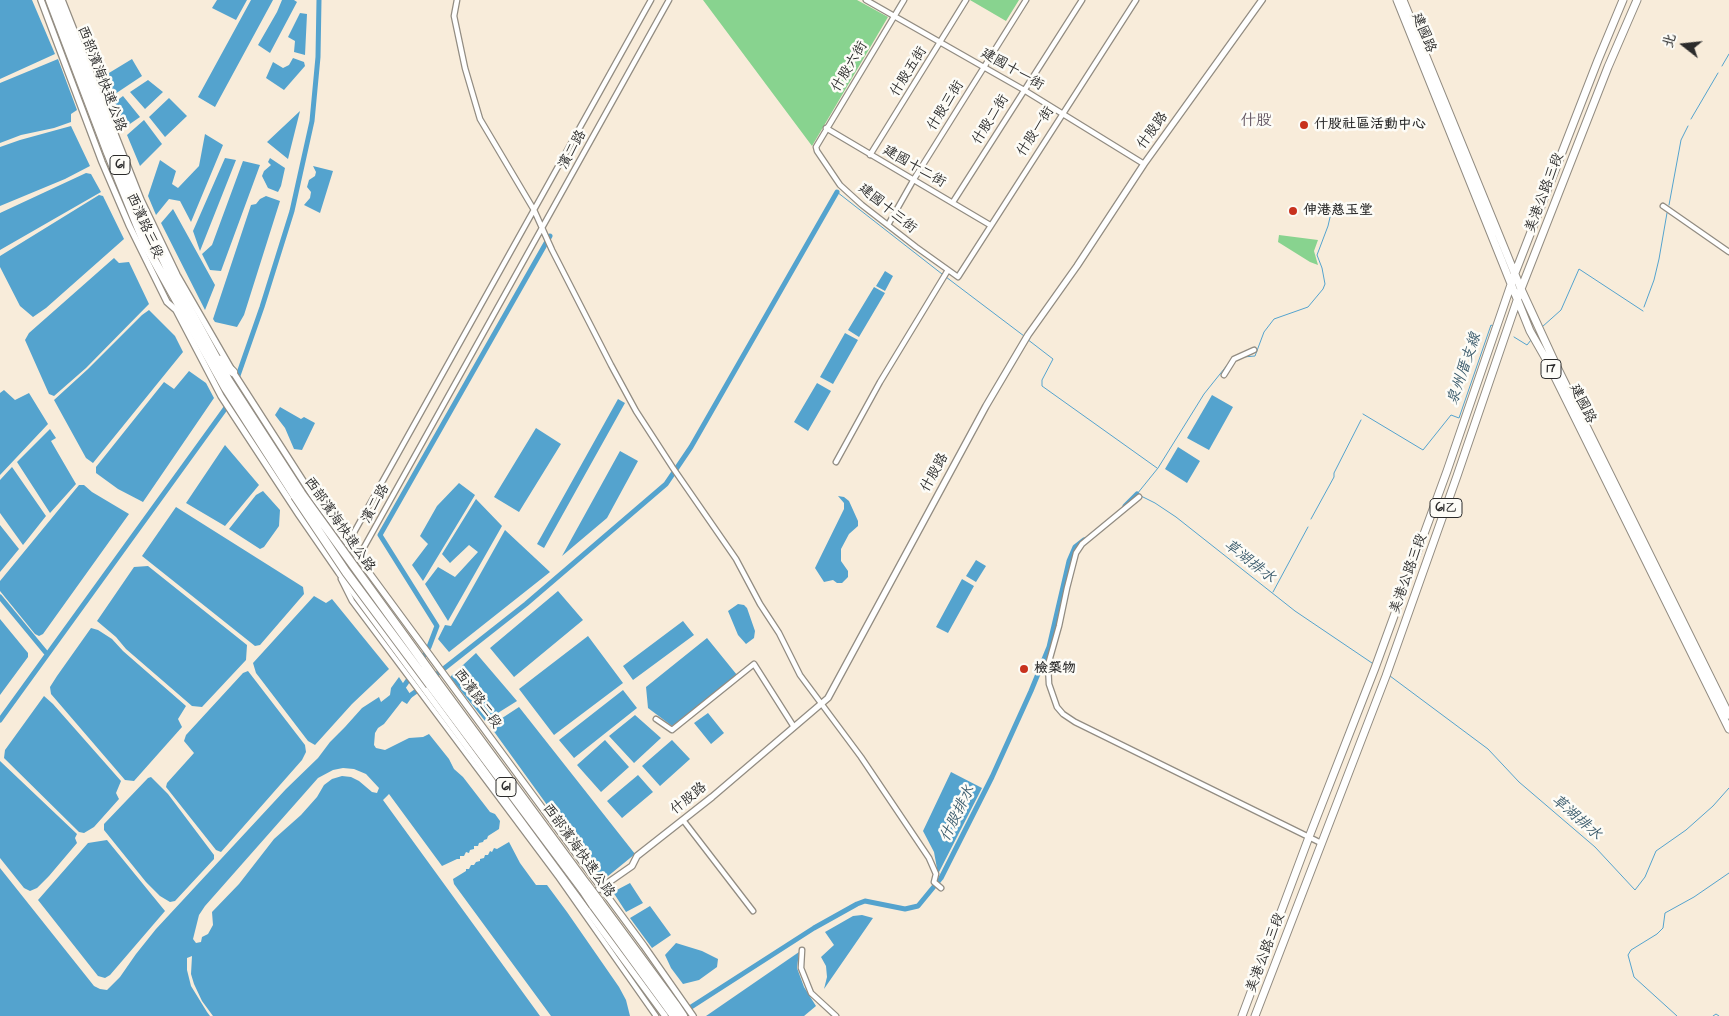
<!DOCTYPE html>
<meta charset="utf-8">
<style>
body{margin:0}
#map{position:relative;width:1729px;height:1016px;overflow:hidden;background:#f8ecda;font-family:"Architects Daughter","LXGW WenKai TC",sans-serif}
canvas{display:block}
.north{position:absolute;left:1659px;top:20px;width:50px;height:50px;-webkit-text-stroke:4px #fdfcf7;paint-order:stroke;rotate:286deg;font-size:14px;font-weight:700;line-height:20px;text-align:center;color:#2b2b2b}
.north::after{content:'';display:block;margin:auto;width:18px;height:22px;background:#2b2b2b;clip-path:polygon(50% 0,100% 100%,50% 72%,0 100%)}
</style>
<div id="map">
<canvas width="1729" height="1016"></canvas>
<div class="north">北</div>
</div>
<script>
const ctx = document.querySelector('canvas').getContext('2d');
ctx.lineJoin = 'round';
function fill(path, color) { ctx.fillStyle = color; ctx.fill(path, 'evenodd'); }
const toPath = rows => new Path2D(rows.map(r => 'M' + r).join(''));
function stroke(path, color, width, dash) { ctx.strokeStyle = color; ctx.lineWidth = width; ctx.lineCap = dash ? 'butt' : 'round'; ctx.setLineDash(dash || []); ctx.stroke(path); }
function label(font, color, halo, rows, align = 'center') {
  ctx.font = font + ' "Architects Daughter","LXGW WenKai TC",sans-serif'; ctx.lineWidth = 5; ctx.setLineDash([]); ctx.textBaseline = 'middle'; ctx.strokeStyle = halo; ctx.fillStyle = color; for (const [text, x, y, turn = 0] of rows) {
    ctx.save(); ctx.translate(x, y); ctx.rotate((+turn || 0) * Math.PI / 180); ctx.textAlign = isNaN(turn) ? turn : align; if (halo) ctx.strokeText(text, 0, 0); ctx.fillText(text, 0, 0); ctx.restore();
  }
}
fill(toPath([
 [703,0,857,0,888,17,812,146],
 [970,0,1019,0,1006,21],
 [1279,235,1318,240,1314,251,1318,265,1310,262,1278,242]
]), '#88d38f');
fill(toPath([
 [0,0,32,0,55,54,0,79],
 [217,0,247,0,236,20,212,8],
 [251,0,273,0,215,107,198,97],
 [282,0,294,0,297,2,270,53,258,45,277,12],
 [300,13,307,14,305,55,294,52,295,41,288,37],
 [293,58,304,62,305,66,284,90,266,78,273,62,283,68,289,65],
 [58,59,77,110,71,114,71,122,54,128,21,135,0,143,0,83],
 [132,59,142,76,112,96,104,76],
 [148,80,163,92,145,109,130,92],
 [123,96,140,117,124,128,115,102],
 [169,98,187,116,165,137,149,117],
 [300,111,288,159,267,142],
 [144,120,162,144,140,166,127,135],
 [71,126,90,166,65,179,0,206,0,147,20,140],
 [205,134,223,145,191,222,180,201,169,199,156,215,148,196,160,160,176,171,172,184,178,188,199,166],
 [225,158,236,160,200,251,193,231],
 [270,158,285,168,281,186,278,192,268,188,262,176,264,171,271,165,268,162],
 [243,161,260,165,221,271,210,270,202,254,212,245],
 [313,166,333,171,320,213,304,205,310,198,311,192,307,187,309,180,315,176,316,172],
 [86,173,91,174,101,192,0,250,0,213],
 [99,195,103,196,124,239,46,308,33,317,20,306,0,267,0,256],
 [266,196,280,201,244,315,237,327,215,322,213,319,251,205,256,204,260,199],
 [173,209,215,285,205,310,161,223],
 [114,258,119,263,129,262,149,304,86,368,54,396,49,394,25,340,29,333],
 [885,271,893,276,885,291,876,286],
 [874,287,885,293,859,337,848,330],
 [149,310,175,336,183,352,93,463,86,458,54,400,88,369,142,315],
 [845,333,858,340,833,384,820,377],
 [189,371,206,383,214,398,143,502,118,489,96,473,96,467,164,382,174,389],
 [817,383,831,391,808,431,794,422],
 [4,390,15,400,29,393,48,424,0,475,0,393],
 [1212,395,1233,407,1209,450,1187,438],
 [618,399,625,403,544,548,537,544],
 [280,407,301,419,304,417,315,423,302,450,294,449,285,428,275,415],
 [536,428,561,444,519,512,494,497],
 [50,429,56,438,51,441,76,484,50,513,17,462],
 [225,445,259,485,225,526,186,503],
 [1178,447,1200,461,1187,483,1165,469],
 [620,451,638,461,607,518,562,556],
 [12,467,46,516,23,545,0,513,0,480],
 [459,483,475,495,423,581,412,565,428,544,420,536,437,506],
 [79,485,84,485,92,492,129,514,43,634,39,636,35,634,0,591,0,581],
 [263,491,280,510,279,526,264,547,260,549,229,529,256,495],
 [838,496,844,497,849,501,858,521,858,526,849,534,841,549,841,561,848,571,848,577,842,583,837,583,833,580,824,582,815,568,844,509,844,503],
 [476,499,502,526,448,621,425,584,438,567,455,577,478,552,469,545,450,563,442,554],
 [176,507,303,587,304,594,260,645,255,646,142,556],
 [0,525,19,549,0,572],
 [505,530,550,572,449,652,438,639,445,625,451,626],
 [976,560,986,566,976,582,966,576],
 [148,566,247,645,246,660,202,707,192,706,126,649,116,637,97,621,134,567],
 [962,579,974,586,948,633,936,627],
 [558,591,583,620,514,677,490,648],
 [314,596,326,603,332,599,389,669,352,704,315,745,308,741,256,673,253,663],
 [738,604,744,605,747,608,755,631,754,638,746,644,738,635,728,611],
 [0,619,28,653,28,657,0,695],
 [683,621,694,635,633,680,623,666],
 [91,628,98,630,112,639,123,651,186,706,178,719,182,727,134,781,125,780,51,694,50,687,57,676],
 [588,636,623,683,554,735,519,689],
 [707,638,737,675,672,726,648,708,646,687],
 [476,653,517,701,485,721,450,677],
 [248,671,305,745,306,752,302,760,221,852,216,850,166,787,167,783,194,753,184,741,186,735,243,673],
 [399,677,412,697,407,704,402,701,384,724,378,728,375,733,374,745,376,748,385,750,409,738,423,737,429,734,449,759,454,769,463,777,490,812,495,814,500,821,499,829,488,836,487,839,484,840,483,842,479,843,478,846,474,846,474,849,470,850,469,853,466,852,464,856,460,856,460,859,457,859,442,866,389,794,383,800,540,1016,0,1016,0,868,94,986,100,989,107,990,120,977,136,954,156,929,286,789,318,758,330,742,345,727,362,708,379,697,381,702,390,695,391,688],
 [623,690,637,708,574,758,559,740],
 [44,696,53,704,121,781,116,793,119,799,94,827,84,833,79,832,4,758,5,750],
 [519,707,635,854,602,881,490,726],
 [708,713,724,733,711,744,694,723],
 [635,715,661,738,634,763,609,736],
 [605,740,629,767,601,792,577,765],
 [672,740,690,759,660,786,642,766],
 [0,761,77,834,75,838,77,843,49,876,37,888,30,891,24,888,0,858],
 [951,772,982,788,938,874,934,852,923,831],
 [638,775,653,792,622,818,607,801],
 [151,777,168,794,214,855,214,859,175,901,170,902,160,896,146,882,104,830,104,824,148,778],
 [107,840,165,911,110,975,105,978,98,976,38,900,88,843],
 [509,842,520,863,536,885,547,885,567,912,619,987,626,1000,630,1016,551,1016,454,884,453,879,466,871,466,869,469,869,471,865,474,865,476,862,480,861,480,859,484,858,485,855,488,855,490,851,492,852,494,848,497,849],
 [630,883,643,903,626,912,613,892],
 [650,906,671,935,652,948,630,918],
 [862,915,873,918,824,989,827,977,826,966,821,957,834,945,825,932,853,916],
 [676,943,702,951,718,959,717,967,699,980,683,984,671,968,665,955],
 [799,952,797,968,804,987,816,1006,804,1016,706,1016]
]), '#54a3ce');
fill(toPath([
 [343,768,354,769,366,774,379,788,377,793,372,792,359,781,351,777,342,776,332,779,324,785,317,797,301,815,274,839,239,884,212,912,213,925,208,934,202,937,201,942,196,943,193,939,199,915,205,906,318,778,333,770],
 [192,956,191,974,194,984,202,1001,213,1016,210,1016,207,1012,191,986,187,970,187,958]
]), '#f8ecda');
stroke(toPath([
 [1722,66,1729,54],
 [1691,119,1718,73],
 [837,192,942,274],
 [1669,205,1681,140,1688,126],
 [946,277,1024,336],
 [1644,307,1654,280,1659,259,1667,213],
 [1542,327,1561,310,1579,269,1643,311],
 [1514,337,1527,345,1531,340],
 [1027,339,1053,359,1042,380,1042,386,1157,468],
 [1243,357,1255,356,1264,332,1274,319,1308,307,1323,289,1325,284,1322,268,1317,255,1328,226,1331,213],
 [1228,364,1204,394,1158,468,1137,494,1155,503,1176,517,1295,611,1372,663],
 [1363,414,1423,450,1451,415,1459,418,1491,325,1493,326],
 [1311,519,1334,477,1334,473,1361,420],
 [1273,592,1308,527],
 [1390,676,1488,749,1519,782,1595,847,1635,890,1645,877,1656,851,1686,830,1713,806,1729,788],
 [1677,1016,1634,977,1628,955,1631,950,1657,934,1663,928,1665,913,1694,897,1729,873],
 [1713,1016,1716,1014,1719,1016]
]), '#54a3ce', 1);
stroke(toPath([
 [233,390,262,307,292,211,312,121,318,57,319,0],
 [1125,506,1137,494],
 [0,597,47,654],
 [420,662,429,647,437,626,380,535,550,236],
 [432,678,526,604,666,484,691,447,837,192],
 [404,686,411,676],
 [411,695,422,687],
 [0,720,225,409,228,402],
 [677,1016,814,928,857,904,865,901,905,909,918,906,941,878,992,777,1031,691,1049,647,1069,561,1075,547,1084,540]
]), '#54a3ce', 5);
const minor = toPath([
 [457,0,454,16,465,68,480,119,534,210,552,250,611,365,636,411,673,468,736,559,760,604,779,633,800,675,861,757,929,858,936,874,934,882,941,888],
 [866,0,1024,90,1144,164],
 [904,0,816,147,817,151,840,185,862,205,916,247,958,277,1136,0],
 [826,128,990,225],
 [870,155,966,0],
 [953,202,1082,0],
 [1663,206,1729,252],
 [888,225,914,179,1026,0],
 [1224,375,1234,359,1254,350],
 [836,462,880,382,948,270],
 [1139,497,1082,544,1076,553,1067,588,1059,626,1048,665,1049,684,1057,707,1063,714,1075,722,1321,843],
 [347,545,651,0],
 [342,570,358,558,669,0],
 [341,579,352,601,559,878,656,1016],
 [656,719,672,730,754,664,794,727],
 [683,820,753,911],
 [802,950,801,968,811,993,836,1016]
]);
const tertiary = toPath([
 [41,0,102,162,129,225,167,302,176,310,221,396,299,515,339,573,665,1016],
 [62,0,141,200,177,275,233,372,314,498,644,946,693,1016],
 [599,889,632,866,637,856,712,797,828,698,986,406,1028,335,1077,266,1144,164,1262,0]
]);
const primary = toPath([
 [1397,0,1530,331,1546,359,1729,729],
 [1403,0,1521,289,1556,365,1729,715],
 [1242,1016,1309,837,1375,668,1447,471,1515,273,1598,60,1623,0],
 [1255,1016,1386,676,1457,476,1521,289,1608,67,1637,0]
]);
const trunk = toPath([
 [50,0,108,153,145,244,225,387,295,496],
 [58,0,118,158,143,217,170,273,228,380,301,493],
 [220,360,233,372],
 [436,680,587,885],
 [430,685,583,890],
 [599,901,675,1004,683,1016],
 [593,905,674,1016]
]);
stroke(minor, '#928c82', 7);
stroke(tertiary, '#928c82', 8);
stroke(primary, '#928c82', 9);
stroke(trunk, '#928c82', 10);
stroke(minor, '#fff', 4.5);
stroke(tertiary, '#fff', 5.5);
stroke(primary, '#fff', 7);
stroke(trunk, '#fff', 8);
const trunkBridge = toPath([
 [301,493,436,680],
 [295,496,346,572,430,685],
 [587,885,599,901],
 [583,890,593,905]
]);
stroke(trunkBridge, '#928c82', 10, []);
stroke(trunkBridge, '#fff', 8);
for (const [x, y, r, color] of [
 [1304,125,5,"#c8321e"],
 [1293,211,5,"#c8321e"],
 [1024,669,5,"#c8321e"]
]) { const dot = new Path2D(); dot.arc(x, y, r, 0, 2 * Math.PI); ctx.fillStyle = color; ctx.fill(dot); stroke(dot, '#fdfcf7', 2); }
for (const [x, y, w] of [
 [120,165,20],
 [1551,369,20],
 [1446,508,32],
 [506,787,20]
]) { const box = new Path2D(); box.roundRect(x - w / 2, y - 9.5, w, 19, 4); ctx.fillStyle = '#fdfcf7'; ctx.fill(box); stroke(box, '#2b2b2b', 1); }
label('bold 12px', '#2b2b2b', null, [
 ["61",120,165],
 ["17",1551,369],
 ["61乙",1446,508],
 ["61",506,787]
]);
label('14px', '#2b2b2b', '#fdfcf7', [
 ["建國路",1423,33,68],
 ["什股六街",850,67,-59],
 ["建國十一街",1012,70,30],
 ["什股五街",909,72,-58],
 ["西部濱海快速公路",101,79,69],
 ["什股三街",946,106,-58],
 ["什股二街",991,120,-58],
 ["什股路",1153,131,-54],
 ["什股一街",1036,132,-57],
 ["濱二路",573,150,-61],
 ["建國十二街",914,167,30],
 ["美港公路三段",1545,193,-69],
 ["建國十三街",887,209,39],
 ["西濱路三段",144,226,66],
 ["建國路",1582,404,64],
 ["什股路",935,473,-61],
 ["濱二路",376,504,-61],
 ["西部濱海快速公路",339,525,55],
 ["美港公路三段",1409,574,-70],
 ["西濱路二段",477,699,54],
 ["什股路",689,799,-39],
 ["西部濱海快速公路",578,851,54],
 ["美港公路三段",1266,953,-69]
]);
label('bold 14px', '#2b2b2b', '#fdfcf7', [
 ["什股社區活動中心",1314,125],
 ["伸港慈玉堂",1303,211],
 ["檢築物",1034,669]
], 'left');
label('italic 15px', '#3b5b6c', '#fdfcf7', [
 ["泉州厝支線",1465,369,-71],
 ["草湖排水",1249,562,38],
 ["什股排水",958,814,-64],
 ["草湖排水",1576,818,41]
]);
label('16px', '#655763', '#fdfcf7', [
 ["什股",1256,122]
]);
</script>
